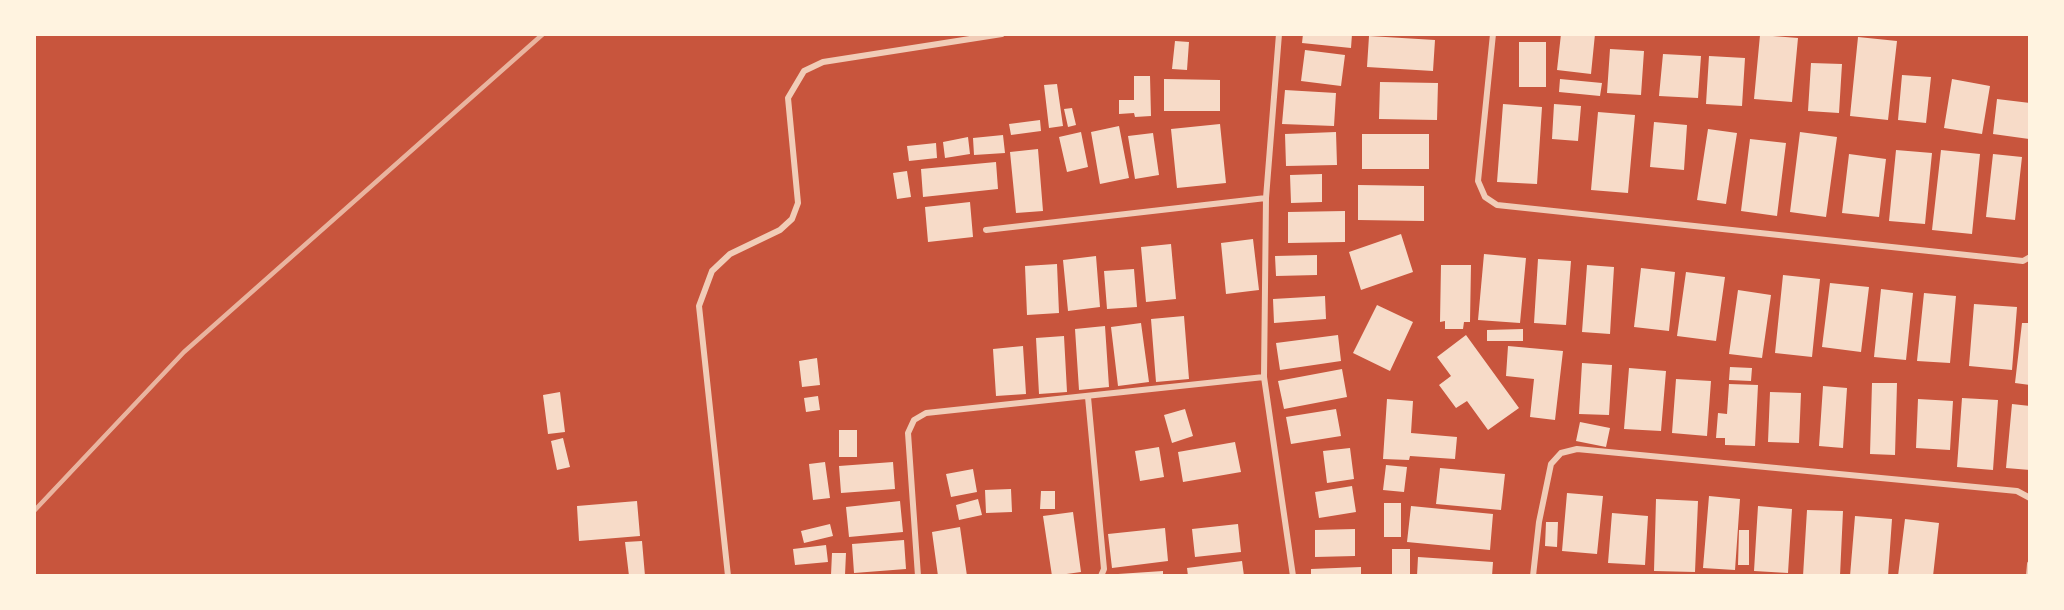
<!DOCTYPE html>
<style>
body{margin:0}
#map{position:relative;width:2064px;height:610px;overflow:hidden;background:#c8553d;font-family:Poppins,sans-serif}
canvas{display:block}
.frame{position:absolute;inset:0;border:36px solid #fff3e0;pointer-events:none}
</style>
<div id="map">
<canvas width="2064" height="610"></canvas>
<div class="frame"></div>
</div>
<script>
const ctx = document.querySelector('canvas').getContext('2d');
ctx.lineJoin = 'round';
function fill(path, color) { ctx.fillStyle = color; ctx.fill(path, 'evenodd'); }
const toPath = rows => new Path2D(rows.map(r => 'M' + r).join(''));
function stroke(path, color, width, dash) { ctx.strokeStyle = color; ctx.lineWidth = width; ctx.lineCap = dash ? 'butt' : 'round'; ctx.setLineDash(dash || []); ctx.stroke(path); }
fill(toPath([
 [1303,34,1352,34,1351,48,1302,43],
 [1561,34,1595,34,1591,74,1557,70],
 [1760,35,1798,38,1792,102,1754,99],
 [1369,36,1435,40,1433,71,1367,67],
 [1858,37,1897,41,1888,120,1850,116],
 [1175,41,1189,42,1187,70,1172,69],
 [1519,42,1546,42,1546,87,1519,87],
 [1610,49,1644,51,1641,95,1607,93],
 [1305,50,1345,55,1341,86,1301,81],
 [1663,54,1701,56,1698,98,1659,96],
 [1709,56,1745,58,1742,106,1706,104],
 [1811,63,1842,64,1839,113,1808,111],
 [1902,75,1931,77,1926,123,1898,120],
 [1134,76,1150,76,1151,116,1135,117,1134,113,1119,114,1119,100,1134,100],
 [1164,79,1220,80,1220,111,1164,111],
 [1560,79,1602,83,1600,96,1559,92],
 [1952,79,1990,86,1982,134,1944,128],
 [1380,82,1438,83,1437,120,1379,119],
 [1057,84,1063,126,1049,128,1044,85],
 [1285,90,1336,93,1334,126,1282,124],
 [1997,99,2030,103,2029,139,1993,134],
 [1503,104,1542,107,1537,184,1497,182],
 [1554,104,1581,106,1578,141,1552,139],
 [1072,108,1076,125,1068,127,1064,109],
 [1598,112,1635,115,1628,193,1591,190],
 [1040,120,1041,131,1011,135,1009,124],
 [1654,122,1687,125,1684,170,1650,167],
 [1220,124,1226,183,1177,188,1171,129],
 [1119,126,1129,178,1100,184,1091,132],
 [1708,129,1737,133,1726,204,1697,200],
 [1081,132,1088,167,1067,172,1059,137],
 [1336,132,1337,165,1286,166,1285,134],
 [1800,132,1837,137,1826,217,1790,212],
 [1153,133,1159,175,1135,179,1128,136],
 [1362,134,1429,134,1429,169,1362,169],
 [1003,135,1005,153,974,155,973,138],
 [968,137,970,154,945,158,943,142],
 [1750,139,1786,143,1777,216,1741,211],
 [936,143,937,158,909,161,907,146],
 [1038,149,1043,211,1016,213,1010,152],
 [1896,150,1932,153,1925,224,1889,221],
 [1941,150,1980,154,1972,234,1932,230],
 [1849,154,1886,159,1879,217,1842,213],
 [1993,154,2022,157,2015,220,1986,217],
 [996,162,998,189,923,197,921,169],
 [907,171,911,197,897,199,893,173],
 [1322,174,1322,202,1291,203,1290,175],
 [1358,185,1424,186,1424,221,1358,220],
 [970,202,973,237,928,242,925,207],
 [1345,211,1345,242,1288,243,1288,212],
 [1401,234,1413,272,1361,290,1349,252],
 [1253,239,1259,290,1226,294,1221,243],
 [1171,244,1176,299,1146,302,1141,247],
 [1484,254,1526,258,1520,323,1478,320],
 [1317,255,1317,275,1276,276,1275,256],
 [1096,256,1100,307,1068,311,1063,260],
 [1538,259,1571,261,1566,325,1534,323],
 [1057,264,1059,313,1027,315,1025,266],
 [1441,265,1471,265,1470,322,1464,322,1463,329,1445,329,1445,321,1440,322],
 [1587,265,1614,267,1610,334,1582,332],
 [1641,268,1675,272,1669,331,1634,327],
 [1134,269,1137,307,1107,309,1104,271],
 [1686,272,1725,277,1716,341,1677,336],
 [1783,275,1820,279,1812,357,1775,353],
 [1830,283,1869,287,1861,352,1822,347],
 [1881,289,1913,293,1906,360,1874,357],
 [1738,290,1771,295,1762,358,1729,354],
 [1924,293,1956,296,1950,363,1917,361],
 [1325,296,1326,319,1274,323,1273,299],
 [1974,304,2017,307,2012,370,1969,366],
 [1377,305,1413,322,1390,371,1353,353],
 [1184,316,1189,379,1156,382,1151,319],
 [1141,323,1149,382,1118,386,1111,327],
 [2022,323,2030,323,2030,385,2015,383],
 [1105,326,1109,387,1079,390,1075,329],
 [1523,329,1523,341,1487,341,1487,330],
 [1338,335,1341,361,1280,370,1276,343],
 [1466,335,1519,408,1488,430,1467,401,1456,408,1439,385,1451,376,1437,357],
 [1064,336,1067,392,1039,394,1036,338],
 [1023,346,1026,394,996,396,993,349],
 [1508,346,1563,351,1555,420,1530,417,1534,379,1506,376],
 [817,358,820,385,802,387,799,361],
 [1582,363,1612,365,1609,415,1579,414],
 [1730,367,1752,368,1751,381,1729,380],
 [1629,368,1666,371,1661,431,1624,429],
 [1342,369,1347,397,1284,409,1278,381],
 [1676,379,1711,381,1707,436,1672,433],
 [1872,383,1897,383,1895,455,1870,454],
 [1729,384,1758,385,1755,446,1725,445,1725,438,1716,438,1718,413,1727,414],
 [1823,386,1847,388,1843,448,1819,446],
 [560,392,565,432,548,434,543,395],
 [1770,392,1801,393,1799,443,1768,442],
 [818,396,820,410,806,412,804,398],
 [1962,398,1998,400,1993,470,1957,467],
 [1387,399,1413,401,1411,433,1457,437,1455,459,1410,456,1409,460,1383,459],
 [1918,399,1953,401,1950,450,1916,448],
 [2012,404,2030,406,2030,470,2006,468],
 [1185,409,1193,436,1172,443,1164,415],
 [1336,409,1341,436,1291,444,1286,417],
 [1580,422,1610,428,1606,447,1576,441],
 [839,430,857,430,857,457,839,457],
 [563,438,570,467,557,470,551,441],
 [1235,442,1241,472,1183,482,1178,452],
 [1159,447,1164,477,1140,481,1135,451],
 [1350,448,1354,479,1327,483,1323,451],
 [825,462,830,498,813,500,809,464],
 [893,462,895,489,841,493,839,466],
 [1386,465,1407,467,1404,492,1383,490],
 [1440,468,1505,474,1501,510,1436,504],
 [973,469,977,492,951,497,946,474],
 [1352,486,1356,512,1319,518,1315,492],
 [1011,489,1012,512,986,513,985,490],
 [1041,491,1055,491,1055,509,1040,509],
 [1567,493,1603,496,1597,554,1562,551],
 [1709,496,1740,499,1735,570,1703,568],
 [978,499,982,515,959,520,956,505],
 [1656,499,1698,501,1695,572,1654,571],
 [637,501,640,536,579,541,577,506],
 [900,501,903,532,849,537,846,507],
 [1384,503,1401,503,1401,537,1384,537],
 [1411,506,1493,514,1490,550,1407,542],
 [1758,506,1792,509,1788,573,1754,571],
 [1807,510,1843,511,1840,576,1803,576],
 [1073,512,1081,572,1052,576,1043,516],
 [1612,513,1648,516,1645,565,1608,563],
 [1855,516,1892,519,1888,576,1850,576],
 [1905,519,1939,523,1933,576,1898,576],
 [1546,522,1558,522,1557,547,1545,546],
 [830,524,833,536,804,543,801,531],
 [1238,524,1241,552,1195,557,1192,529],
 [960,527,967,576,938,576,932,532],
 [1165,528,1168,561,1112,568,1108,534],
 [1355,529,1355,556,1315,557,1315,530],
 [1739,530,1749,530,1749,565,1738,565],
 [904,540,906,569,854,573,852,544],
 [642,541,645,576,629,576,625,542],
 [826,545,828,562,795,565,793,549],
 [1392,549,1410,549,1410,576,1392,576],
 [832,553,846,553,845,575,831,575],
 [1418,557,1493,562,1492,576,1417,576],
 [1242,561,1244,576,1188,576,1187,568],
 [1361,567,1361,576,1311,576,1311,569],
 [1163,571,1163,576,1118,576,1118,574]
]), '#f7dbc8');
stroke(toPath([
 [1279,34,1266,198,1264,377,1293,576],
 [1493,34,1478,181,1485,197,1497,205,2023,261,2030,257],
 [986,230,1266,198],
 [1088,397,1104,569,1101,576],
 [728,576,699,306,712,271,730,254,780,230,792,219,798,203,788,98,804,71,823,62,1002,34],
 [918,576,908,433,914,420,926,413,1264,377],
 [1533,576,1539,522,1551,464,1561,453,1577,449,2017,491,2030,498],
 [2029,576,2030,564]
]), '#f1ccb7', 6);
stroke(toPath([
 [34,511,184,352,543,34]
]), '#e9b49f', 4.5);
</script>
